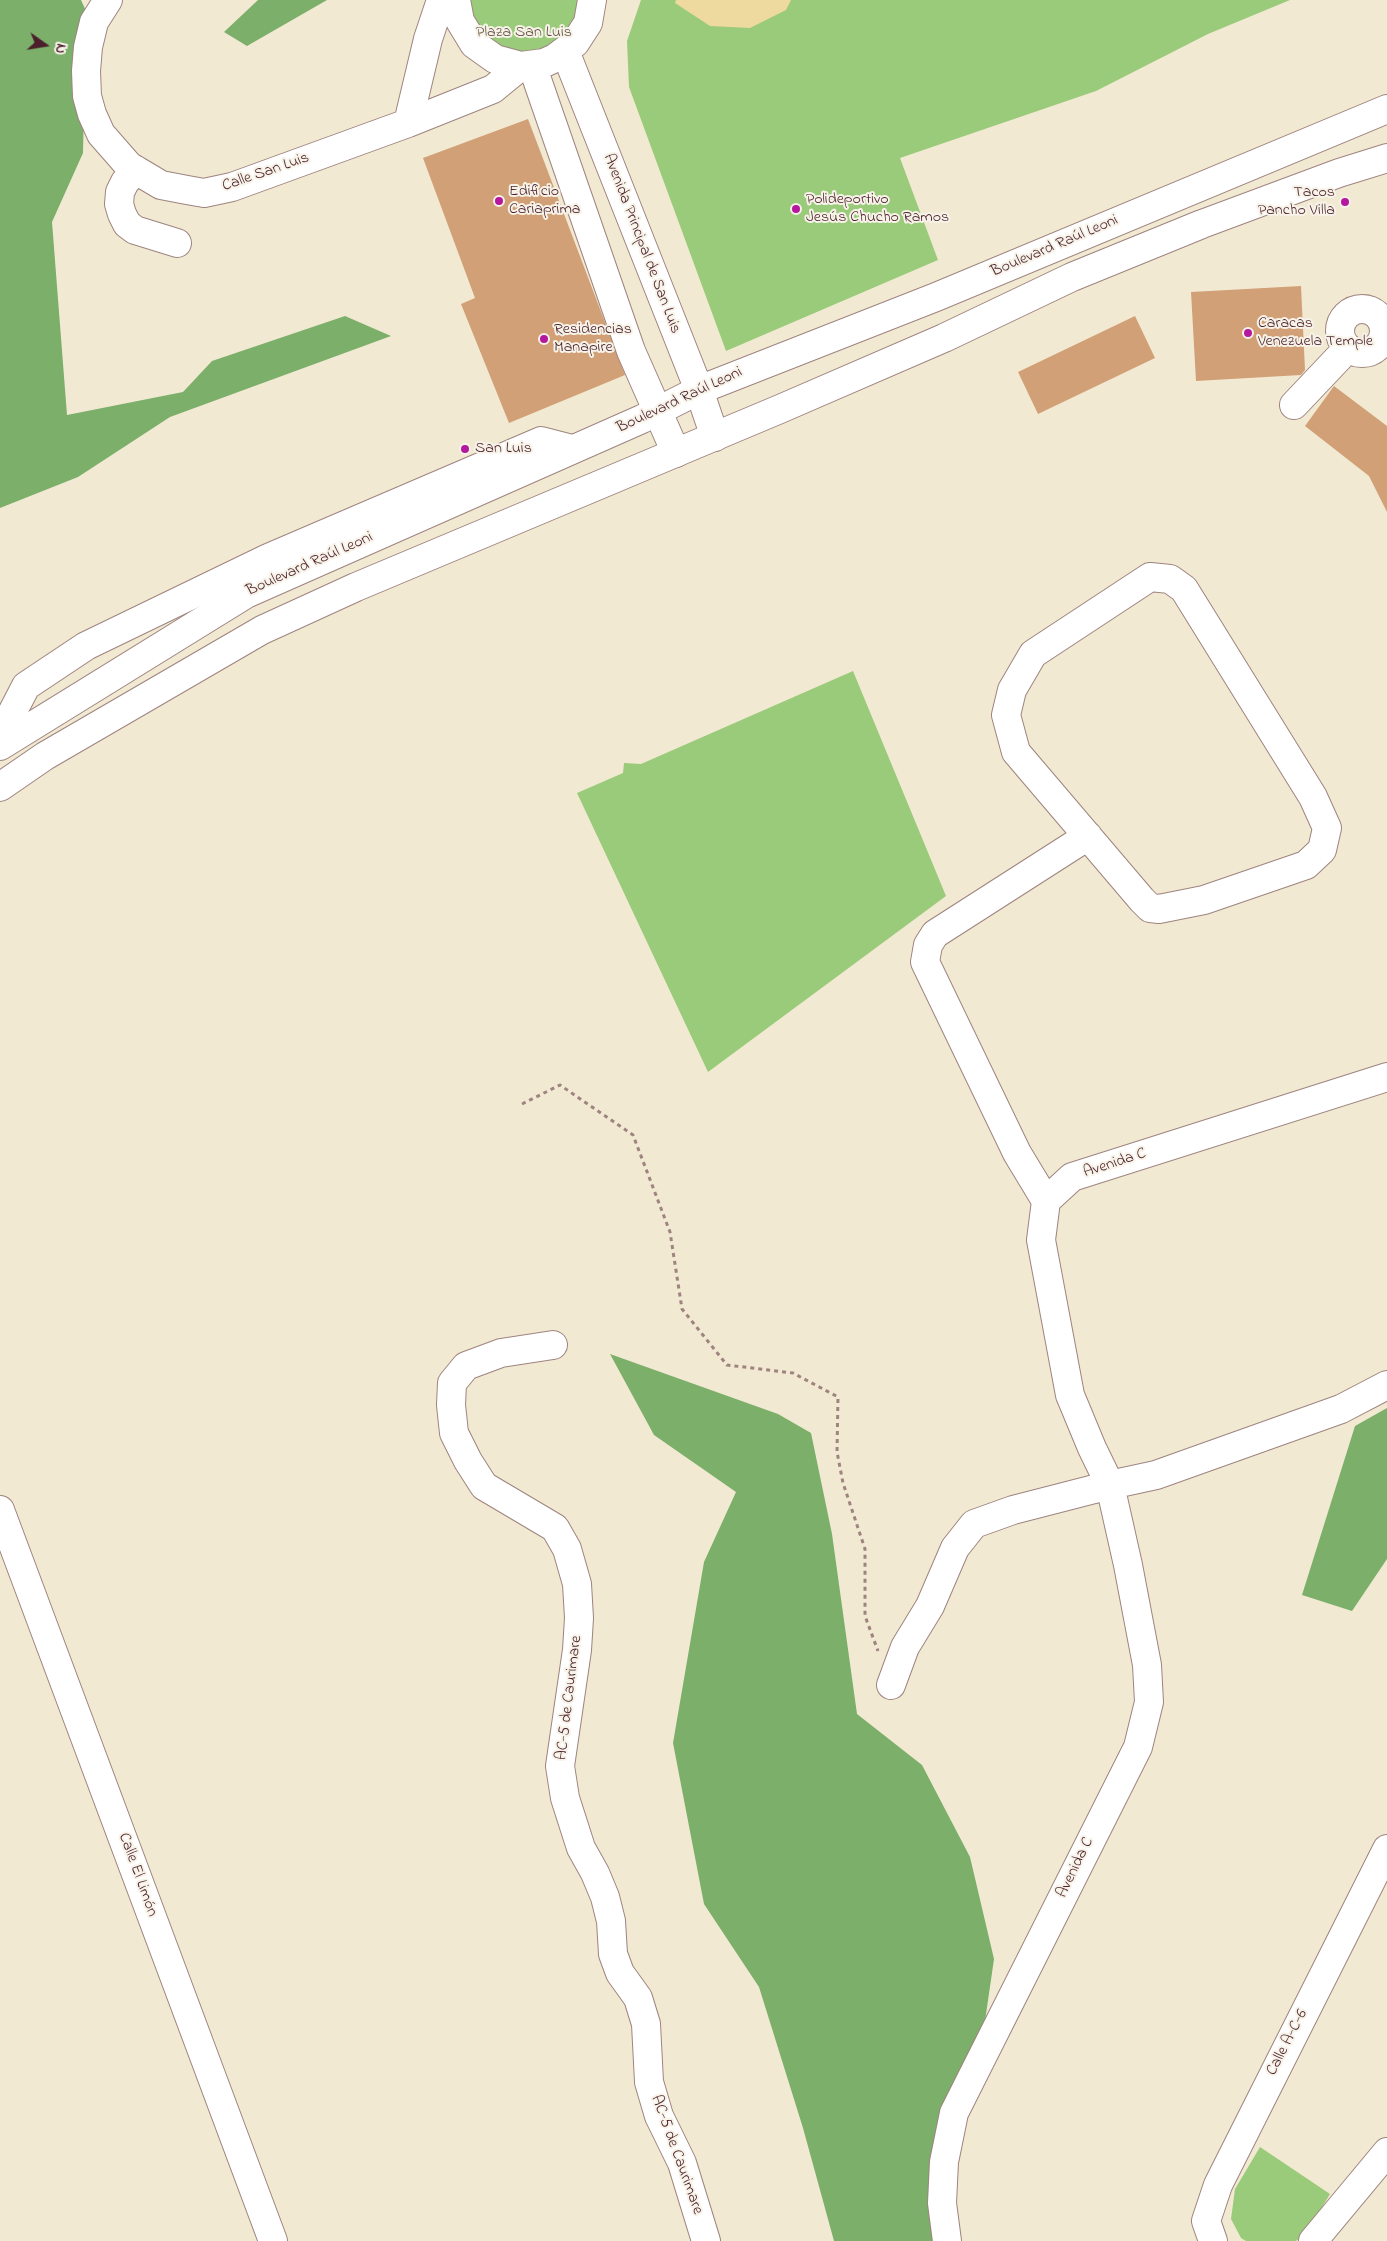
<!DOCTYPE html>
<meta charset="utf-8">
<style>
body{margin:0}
#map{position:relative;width:1387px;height:2241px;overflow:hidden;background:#f2e9d3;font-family:"Indie Flower",sans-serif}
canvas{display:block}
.north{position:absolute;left:20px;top:20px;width:50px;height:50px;-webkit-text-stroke:4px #f7f3e8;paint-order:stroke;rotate:103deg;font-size:14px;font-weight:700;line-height:20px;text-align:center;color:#4a1f2b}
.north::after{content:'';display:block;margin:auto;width:18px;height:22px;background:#4a1f2b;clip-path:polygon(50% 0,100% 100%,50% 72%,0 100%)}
</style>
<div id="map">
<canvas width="1387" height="2241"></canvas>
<div class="north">N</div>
</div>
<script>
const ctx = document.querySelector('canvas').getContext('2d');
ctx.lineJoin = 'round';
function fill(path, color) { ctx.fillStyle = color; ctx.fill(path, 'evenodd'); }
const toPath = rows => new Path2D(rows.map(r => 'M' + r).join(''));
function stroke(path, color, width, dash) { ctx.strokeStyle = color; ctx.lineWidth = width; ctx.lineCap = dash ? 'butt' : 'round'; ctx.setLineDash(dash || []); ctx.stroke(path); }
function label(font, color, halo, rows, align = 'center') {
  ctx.font = font + ' "Indie Flower",sans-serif'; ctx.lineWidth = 4; ctx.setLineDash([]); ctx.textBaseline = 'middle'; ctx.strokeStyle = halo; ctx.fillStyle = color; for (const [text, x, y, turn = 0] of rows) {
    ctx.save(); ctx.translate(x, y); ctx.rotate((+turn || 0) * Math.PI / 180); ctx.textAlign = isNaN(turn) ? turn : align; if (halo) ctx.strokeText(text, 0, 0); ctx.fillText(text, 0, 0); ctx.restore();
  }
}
fill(toPath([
 [456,0,592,0,582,34,508,64],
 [641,0,1290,0,1208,34,1096,91,900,158,938,260,726,351,629,87,627,41],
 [853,671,946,896,708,1072,577,793,623,773,624,763,641,764],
 [1260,2147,1330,2194,1307,2232,1296,2241,1246,2241,1241,2238,1231,2219,1235,2189]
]), '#9acb7a');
fill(toPath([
 [0,0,81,0,86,11,83,153,52,222,67,415,183,392,212,361,345,316,391,336,170,417,78,477,0,508],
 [258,0,327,0,247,46,224,32],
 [610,1354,778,1414,811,1433,832,1534,857,1714,922,1765,970,1857,994,1959,984,2028,951,2111,943,2241,834,2241,803,2128,759,1987,704,1904,673,1743,704,1562,736,1492,654,1435],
 [1387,1408,1387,1559,1352,1611,1302,1595,1355,1426]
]), '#7baf6a');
fill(toPath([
 [676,0,791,0,786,10,750,28,710,26,675,3]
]), '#eeda9e');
fill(toPath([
 [528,119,625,375,509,423,461,304,475,298,423,158],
 [1301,286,1305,370,1301,375,1196,381,1191,292],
 [1135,316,1155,358,1038,414,1018,372],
 [1334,386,1387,426,1387,512,1369,476,1305,426]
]), '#d1a076');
const minor = toPath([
 [108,0,94,22,88,47,86,71,87,96,92,114,101,134,129,166,161,185,187,190,204,193,232,187,408,123,493,89,521,66],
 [456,0,460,21,474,44,495,59,521,66,544,63,555,58,575,43,588,23,592,0],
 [565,51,699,390,715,437],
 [532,65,631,351,676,453],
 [408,123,428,39,441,0],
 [136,170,125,182,120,192,119,204,122,214,127,224,135,230,177,243],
 '1340 331a22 22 0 1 1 44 0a22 22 0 1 1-44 0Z',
 [1294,405,1348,348],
 [1150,577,1170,579,1184,589,1313,797,1327,828,1322,850,1306,865,1204,900,1159,909,1150,908,1142,900,1016,752,1006,715,1012,690,1033,654,1150,577],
 [0,736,26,686,86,646,268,558,541,441,572,449],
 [1387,1077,1072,1177,1046,1201,1041,1240,1070,1395,1092,1448,1110,1485,1156,1475,1341,1409,1387,1385],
 [1046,1201,1017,1153,925,962,928,945,935,934,1088,836],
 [553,1345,501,1353,466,1366,452,1383,451,1405,454,1433,468,1461,484,1486,555,1528,567,1549,577,1584,579,1618,577,1650,560,1766,565,1798,581,1848,595,1873,605,1897,611,1921,613,1954,620,1973,638,1998,646,2024,649,2082,659,2116,682,2163,706,2241],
 [0,1510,273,2241],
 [891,1685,905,1647,930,1606,955,1548,974,1524,1013,1510,1110,1485,1128,1565,1147,1665,1149,1702,1138,1747,954,2113,944,2162,942,2203,947,2241],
 [1213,2241,1206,2221,1218,2185,1387,1849],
 [1313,2241,1387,2152]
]);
const major = toPath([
 [0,746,246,594,642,419,699,390,936,297,1387,109],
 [0,787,45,756,262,630,356,587,780,409,944,338,1072,277,1202,224,1339,173,1387,158]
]);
stroke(minor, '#9e847f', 30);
stroke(major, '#9e847f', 30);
stroke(toPath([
 [522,1104,560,1085,633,1135,670,1232,682,1309,727,1365,793,1373,838,1397,837,1452,843,1483,865,1549,865,1616,878,1651]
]), '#9e847f', 3, [4, 4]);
stroke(minor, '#fff', 28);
stroke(major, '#fff', 28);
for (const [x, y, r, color] of [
 [499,201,5,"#b5179e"],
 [1345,202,5,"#b5179e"],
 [796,209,5,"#b5179e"],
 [1248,333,5,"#b5179e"],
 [544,339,5,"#b5179e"],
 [465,449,5,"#b5179e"]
]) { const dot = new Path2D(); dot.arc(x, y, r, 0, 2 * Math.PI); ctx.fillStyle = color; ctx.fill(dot); stroke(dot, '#f7f3e8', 2); }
label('16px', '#625343', '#f7f3e8', [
 ["Plaza San Luis",524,33]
]);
label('16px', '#4a1f2b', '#f7f3e8', [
 ["Calle San Luis",266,173,-19],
 ["Avenida Principal de San Luis",641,244,69],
 ["Boulevard Raúl Leoni",1055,247,-23],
 ["Boulevard Raúl Leoni",680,401,-25],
 ["Boulevard Raúl Leoni",310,565,-24],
 ["Avenida C",1115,1164,-18],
 ["AC-5 de Caurimare",570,1698,-83],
 ["Avenida C",1076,1868,-64],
 ["Calle El Limón",137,1875,70],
 ["Calle A-C-6",1288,2043,-63],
 ["AC-5 de Caurimare",676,2155,70]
]);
label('16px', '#4a1f2b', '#f7f3e8', [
 ["Edificio",509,192],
 ["Cariaprima",509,210],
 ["Tacos",1335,193,"right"],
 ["Pancho Villa",1335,211,"right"],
 ["Polideportivo",806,200],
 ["Jesús Chucho Ramos",806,218],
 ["Caracas",1258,324],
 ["Venezuela Temple",1258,342],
 ["Residencias",554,330],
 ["Manapire",554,348],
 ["San Luis",475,449]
], 'left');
</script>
